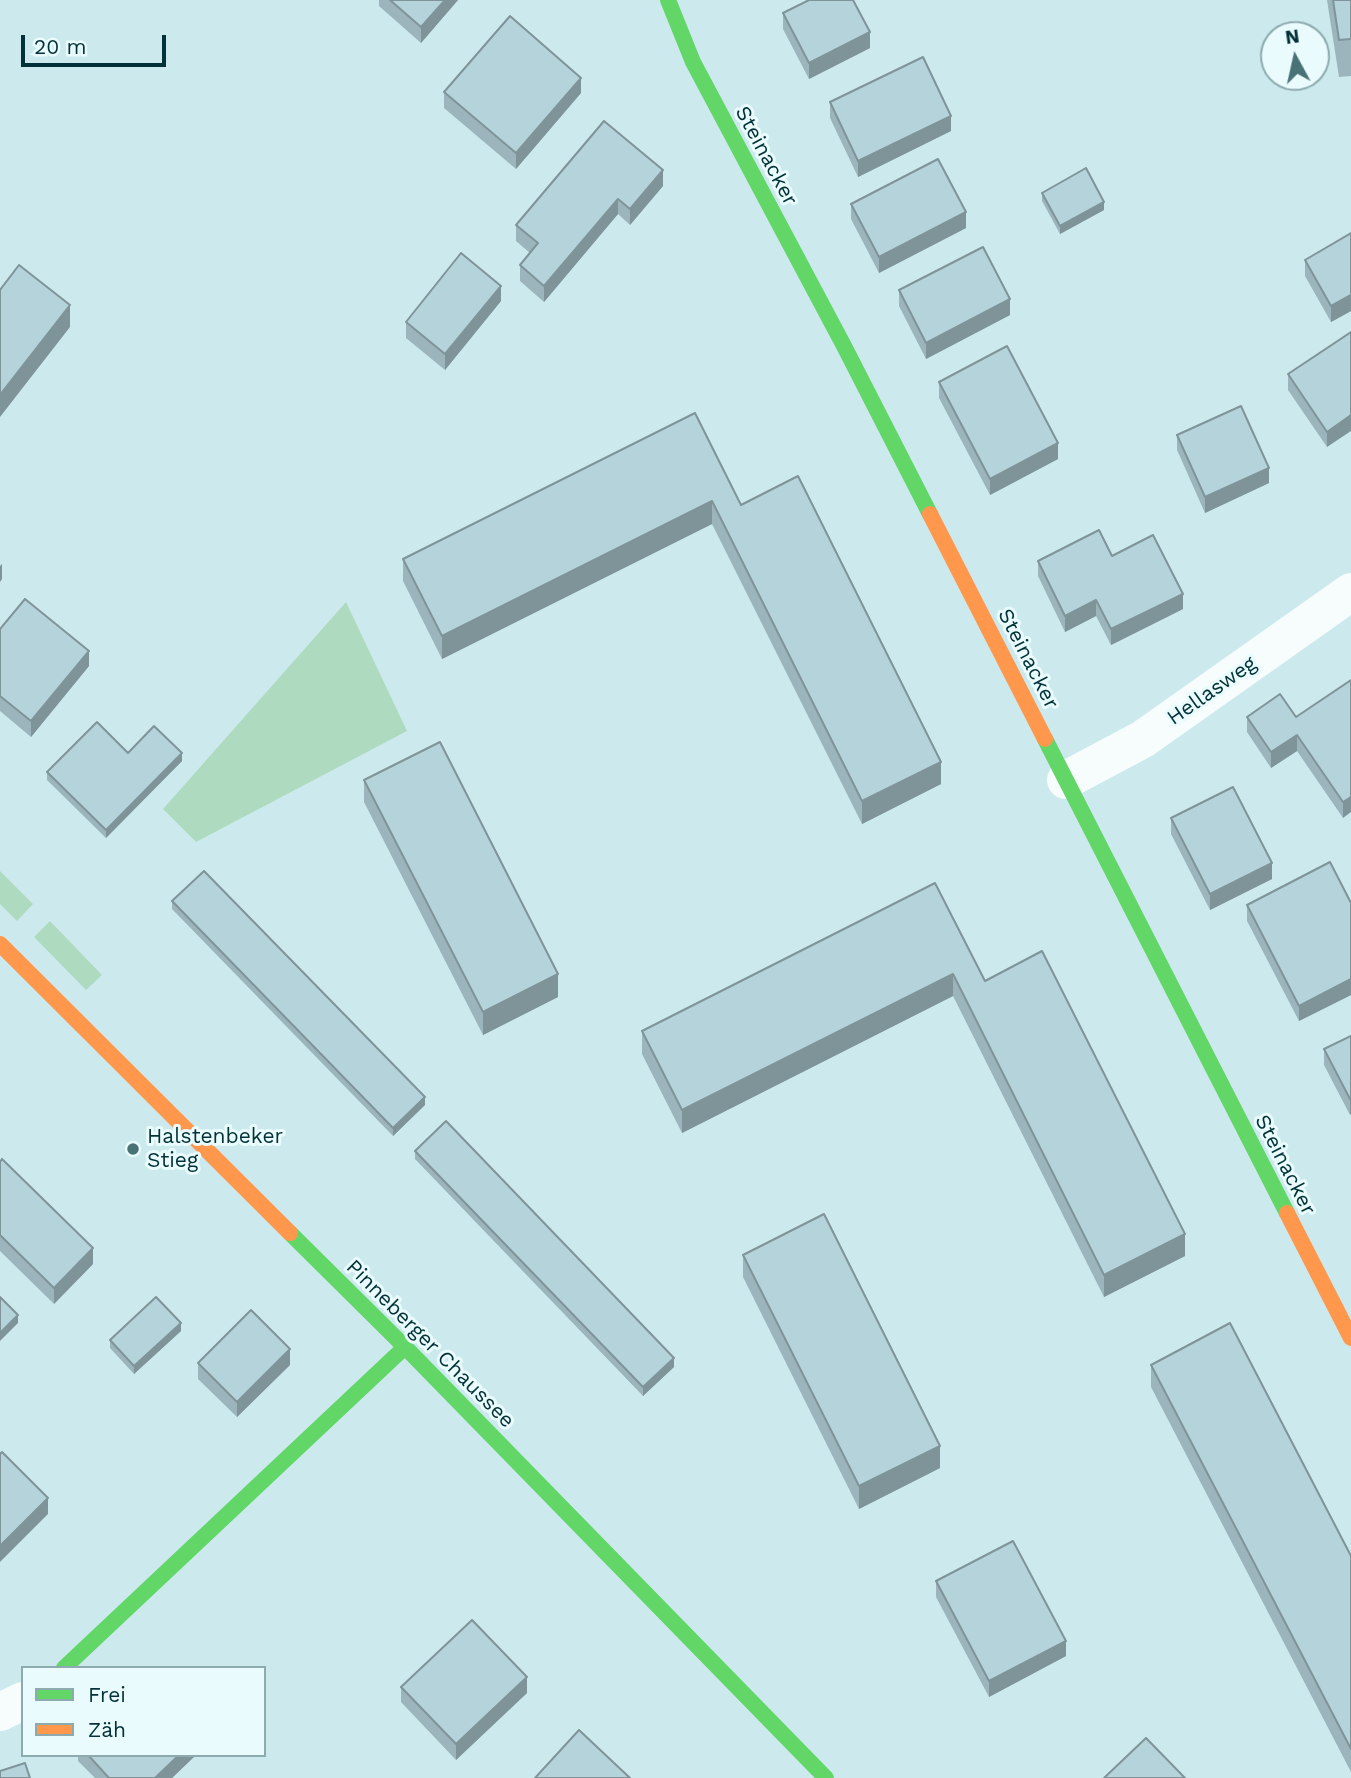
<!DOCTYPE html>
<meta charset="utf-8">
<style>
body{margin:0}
#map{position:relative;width:1351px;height:1778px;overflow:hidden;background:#cceaee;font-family:"Work Sans",sans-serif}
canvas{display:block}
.legend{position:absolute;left:21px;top:1666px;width:245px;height:91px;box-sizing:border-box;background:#e9fbfd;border:2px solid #8daaae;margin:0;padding:9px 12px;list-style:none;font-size:21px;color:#023137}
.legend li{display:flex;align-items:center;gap:14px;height:35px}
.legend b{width:35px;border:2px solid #8daaae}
.north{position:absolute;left:1260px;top:21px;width:70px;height:70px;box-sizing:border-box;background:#e9fbfd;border:2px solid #8daaae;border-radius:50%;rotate:352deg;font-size:19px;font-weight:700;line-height:28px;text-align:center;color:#023137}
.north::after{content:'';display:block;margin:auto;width:24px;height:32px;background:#497277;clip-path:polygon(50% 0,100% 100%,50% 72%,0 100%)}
.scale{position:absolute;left:21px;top:35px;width:145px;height:32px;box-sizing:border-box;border:4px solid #023137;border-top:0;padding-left:9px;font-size:21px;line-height:24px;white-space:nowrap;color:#023137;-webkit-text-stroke:5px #e9fbfd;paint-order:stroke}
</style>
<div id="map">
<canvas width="1351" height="1778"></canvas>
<ul class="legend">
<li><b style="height:9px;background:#63d668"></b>Frei</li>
<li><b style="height:9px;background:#ff974d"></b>Zäh</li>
</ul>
<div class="north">N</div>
<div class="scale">20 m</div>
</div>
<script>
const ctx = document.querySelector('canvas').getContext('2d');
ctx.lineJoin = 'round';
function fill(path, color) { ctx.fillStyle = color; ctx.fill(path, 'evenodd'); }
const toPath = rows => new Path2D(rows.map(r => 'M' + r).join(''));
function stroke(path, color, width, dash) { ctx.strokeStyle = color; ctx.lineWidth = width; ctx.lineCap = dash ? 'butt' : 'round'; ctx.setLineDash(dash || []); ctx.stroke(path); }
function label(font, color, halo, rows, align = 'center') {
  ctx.font = font + ' "Work Sans",sans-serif'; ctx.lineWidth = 6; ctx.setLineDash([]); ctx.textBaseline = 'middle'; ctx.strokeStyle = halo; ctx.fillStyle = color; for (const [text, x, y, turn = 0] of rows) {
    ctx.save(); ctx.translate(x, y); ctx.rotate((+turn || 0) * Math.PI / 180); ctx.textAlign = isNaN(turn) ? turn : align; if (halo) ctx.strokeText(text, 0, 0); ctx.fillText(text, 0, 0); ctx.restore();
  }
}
fill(toPath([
 [346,602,407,731,196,842,163,809],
 [0,871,33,904,17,921,0,904],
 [50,921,102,975,86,990,34,937]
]), '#aedbbf');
stroke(toPath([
 [1066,780,1143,739,1351,592],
 [0,1712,23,1701]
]), '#f7fcfc', 38);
stroke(toPath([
 [668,0,693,62,844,346,930,514],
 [1045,739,1287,1213],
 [290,1233,405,1347,826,1778],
 [64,1668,405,1347]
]), '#63d668', 16);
stroke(toPath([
 [930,514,1045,739],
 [0,944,290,1233],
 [1287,1213,1351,1338]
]), '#ff974d', 16);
fill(toPath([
 [379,0,458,0,421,43,379,6],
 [1327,0,1351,0,1351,76,1339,77],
 [783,13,870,48,809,79,783,29],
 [444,92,581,93,516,169,444,108],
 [830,102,951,131,858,177,830,118],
 [663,186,630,225,618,214,544,302,520,281,520,265,530,253,516,241,516,225],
 [1042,193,1104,210,1060,234,1042,201],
 [851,204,966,228,879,273,851,219],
 [1351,233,1351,311,1331,322,1305,276,1305,260],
 [899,290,1010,315,926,359,899,306],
 [501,301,445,370,406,338,406,322],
 [1351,332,1327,447,1288,390,1288,374],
 [939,382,1058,459,990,495,939,398],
 [695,413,741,505,941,784,862,824,712,524,442,659,403,581,403,559],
 [1177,435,1269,483,1205,513,1177,450],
 [1112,556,1183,609,1111,645,1096,616,1065,632,1038,576,1038,561],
 [0,629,89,666,31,737,0,711],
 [1351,680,1343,818,1297,751,1271,768,1247,732,1247,717,1296,717],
 [128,753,182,761,106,838,47,780,47,772],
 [364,780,558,997,483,1035,364,802],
 [1171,818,1272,879,1210,910,1171,834],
 [935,883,985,981,1185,1256,1104,1297,953,996,682,1133,642,1054,642,1031],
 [172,901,425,1105,393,1136,172,909],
 [1351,903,1351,995,1299,1021,1247,921,1247,905],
 [1351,1036,1350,1115,1324,1065,1324,1049],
 [415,1151,674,1367,643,1396,415,1159],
 [0,1162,93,1264,54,1304,0,1251],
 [743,1255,940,1468,859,1509,743,1277],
 [181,1331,134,1374,110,1348,110,1340],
 [198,1363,290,1365,237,1417,198,1379],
 [1151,1365,1351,1556,1351,1772,1151,1387],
 [936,1581,1066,1656,989,1697,936,1597],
 [401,1687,527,1693,456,1760,401,1702],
 [78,1755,196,1755,172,1778,95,1778,78,1761]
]), '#9cb5bc');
fill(toPath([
 [445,0,458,0,421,43,421,27],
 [870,32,870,48,809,79,809,63],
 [581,78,581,93,516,169,516,153],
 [951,116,951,131,858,177,858,161],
 [663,170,663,186,630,225,630,209],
 [618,199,618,214,544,302,544,286],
 [1104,202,1104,210,1060,234,1060,226],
 [966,212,966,228,879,273,879,257],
 [501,286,501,301,445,370,445,354],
 [1351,295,1351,311,1331,322,1331,306],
 [1010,299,1010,315,926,359,926,343],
 [70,305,70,327,0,417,0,395],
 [1351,415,1351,431,1327,447,1327,432],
 [1058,443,1058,459,990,495,990,479],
 [1269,468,1269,483,1205,513,1205,497],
 [712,501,712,524,442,659,442,636],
 [2,564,2,579,0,582,0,566],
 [1183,594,1183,609,1111,645,1111,629],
 [1096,600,1096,616,1065,632,1065,616],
 [89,651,89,666,31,737,31,721],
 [1297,735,1297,751,1271,768,1271,752],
 [182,753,182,761,106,838,106,830],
 [941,762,941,784,862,824,862,801],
 [1351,797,1351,812,1343,818,1343,802],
 [1272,863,1272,879,1210,910,1210,894],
 [558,974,558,997,483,1035,483,1012],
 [953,974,953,996,682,1133,682,1110],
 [1351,979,1351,995,1299,1021,1299,1006],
 [425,1097,425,1105,393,1136,393,1128],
 [1350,1099,1351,1099,1351,1114,1350,1115],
 [1185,1234,1185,1256,1104,1297,1104,1275],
 [93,1248,93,1264,54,1304,54,1288],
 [18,1315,18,1323,0,1341,0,1333],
 [181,1323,181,1331,134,1374,134,1366],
 [290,1349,290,1365,237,1417,237,1402],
 [674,1358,674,1367,643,1396,643,1387],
 [940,1446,940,1468,859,1509,859,1486],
 [48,1498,48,1514,0,1562,0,1546],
 [1066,1641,1066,1656,989,1697,989,1681],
 [527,1677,527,1693,456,1760,456,1744],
 [179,1755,196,1755,172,1778,155,1778]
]), '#7f9499');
const building = toPath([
 [390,0,445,0,421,27,390,0],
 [809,0,853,0,870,32,809,63,783,13,809,0],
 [1333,0,1351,0,1351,39,1339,40,1333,0],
 [510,16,581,78,516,153,444,92,510,16],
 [923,57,951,116,858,161,830,102,923,57],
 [604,121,663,170,630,209,618,199,544,286,520,265,538,243,516,225,604,121],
 [938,159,966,212,879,257,851,204,938,159],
 [1086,168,1104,202,1060,226,1042,193,1086,168],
 [1351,233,1351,295,1331,306,1305,260,1351,233],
 [983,247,1010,299,926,343,899,290,983,247],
 [461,253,501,286,445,354,406,322,461,253],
 [19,265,70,305,0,395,0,290,19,265],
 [1351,332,1351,415,1327,432,1288,374,1351,332],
 [1007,346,1058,443,990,479,939,382,1007,346],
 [1241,406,1269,468,1205,497,1177,435,1241,406],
 [695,413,741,505,798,476,941,762,862,801,712,501,442,636,403,559,695,413],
 [1099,530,1112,556,1153,535,1183,594,1111,629,1096,600,1065,616,1038,561,1099,530],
 [25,599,89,651,31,721,0,696,0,629,25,599],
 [1351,680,1351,797,1343,802,1297,735,1271,752,1247,717,1280,694,1296,717,1351,680],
 [97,722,128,753,154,726,182,753,106,830,47,772,97,722],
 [440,742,558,974,483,1012,364,780,440,742],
 [1233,787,1272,863,1210,894,1171,818,1233,787],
 [1330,862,1351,903,1351,979,1299,1006,1247,905,1330,862],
 [204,871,425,1097,393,1128,172,901,204,871],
 [935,883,985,981,1042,951,1185,1234,1104,1275,953,974,682,1110,642,1031,935,883],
 [1351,1036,1351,1099,1350,1099,1324,1049,1351,1036],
 [446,1121,674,1358,643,1387,415,1151,446,1121],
 [2,1159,93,1248,54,1288,0,1235,0,1162,2,1159],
 [824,1214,940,1446,859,1486,743,1255,824,1214],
 [0,1297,18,1315,0,1333,0,1297],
 [156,1297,181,1323,134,1366,110,1340,156,1297],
 [251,1310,290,1349,237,1402,198,1363,251,1310],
 [1230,1323,1351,1556,1351,1749,1151,1365,1230,1323],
 [2,1452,48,1498,0,1546,0,1454,2,1452],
 [1013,1541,1066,1641,989,1681,936,1581,1013,1541],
 [472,1620,527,1677,456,1744,401,1687,472,1620],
 [579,1730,630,1778,535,1778,579,1730],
 [1146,1738,1185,1778,1104,1778,1146,1738],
 [88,1755,179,1755,155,1778,109,1778,88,1755],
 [25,1763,30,1778,0,1778,0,1771,25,1763]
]);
fill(building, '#b5d3db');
stroke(building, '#7f9499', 2);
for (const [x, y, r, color] of [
 [133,1149,7,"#497277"]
]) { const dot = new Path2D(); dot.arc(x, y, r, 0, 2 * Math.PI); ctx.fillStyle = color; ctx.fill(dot); stroke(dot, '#e9fbfd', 2.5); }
label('21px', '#023137', '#e9fbfd', [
 ["Steinacker",766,156,62],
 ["Steinacker",1028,659,63],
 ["Hellasweg",1212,691,-35],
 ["Steinacker",1285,1165,63],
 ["Pinneberger Chaussee",430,1344,45]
]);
label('21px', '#023137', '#e9fbfd', [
 ["Halstenbeker",147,1137],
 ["Stieg",147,1161]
], 'left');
</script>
